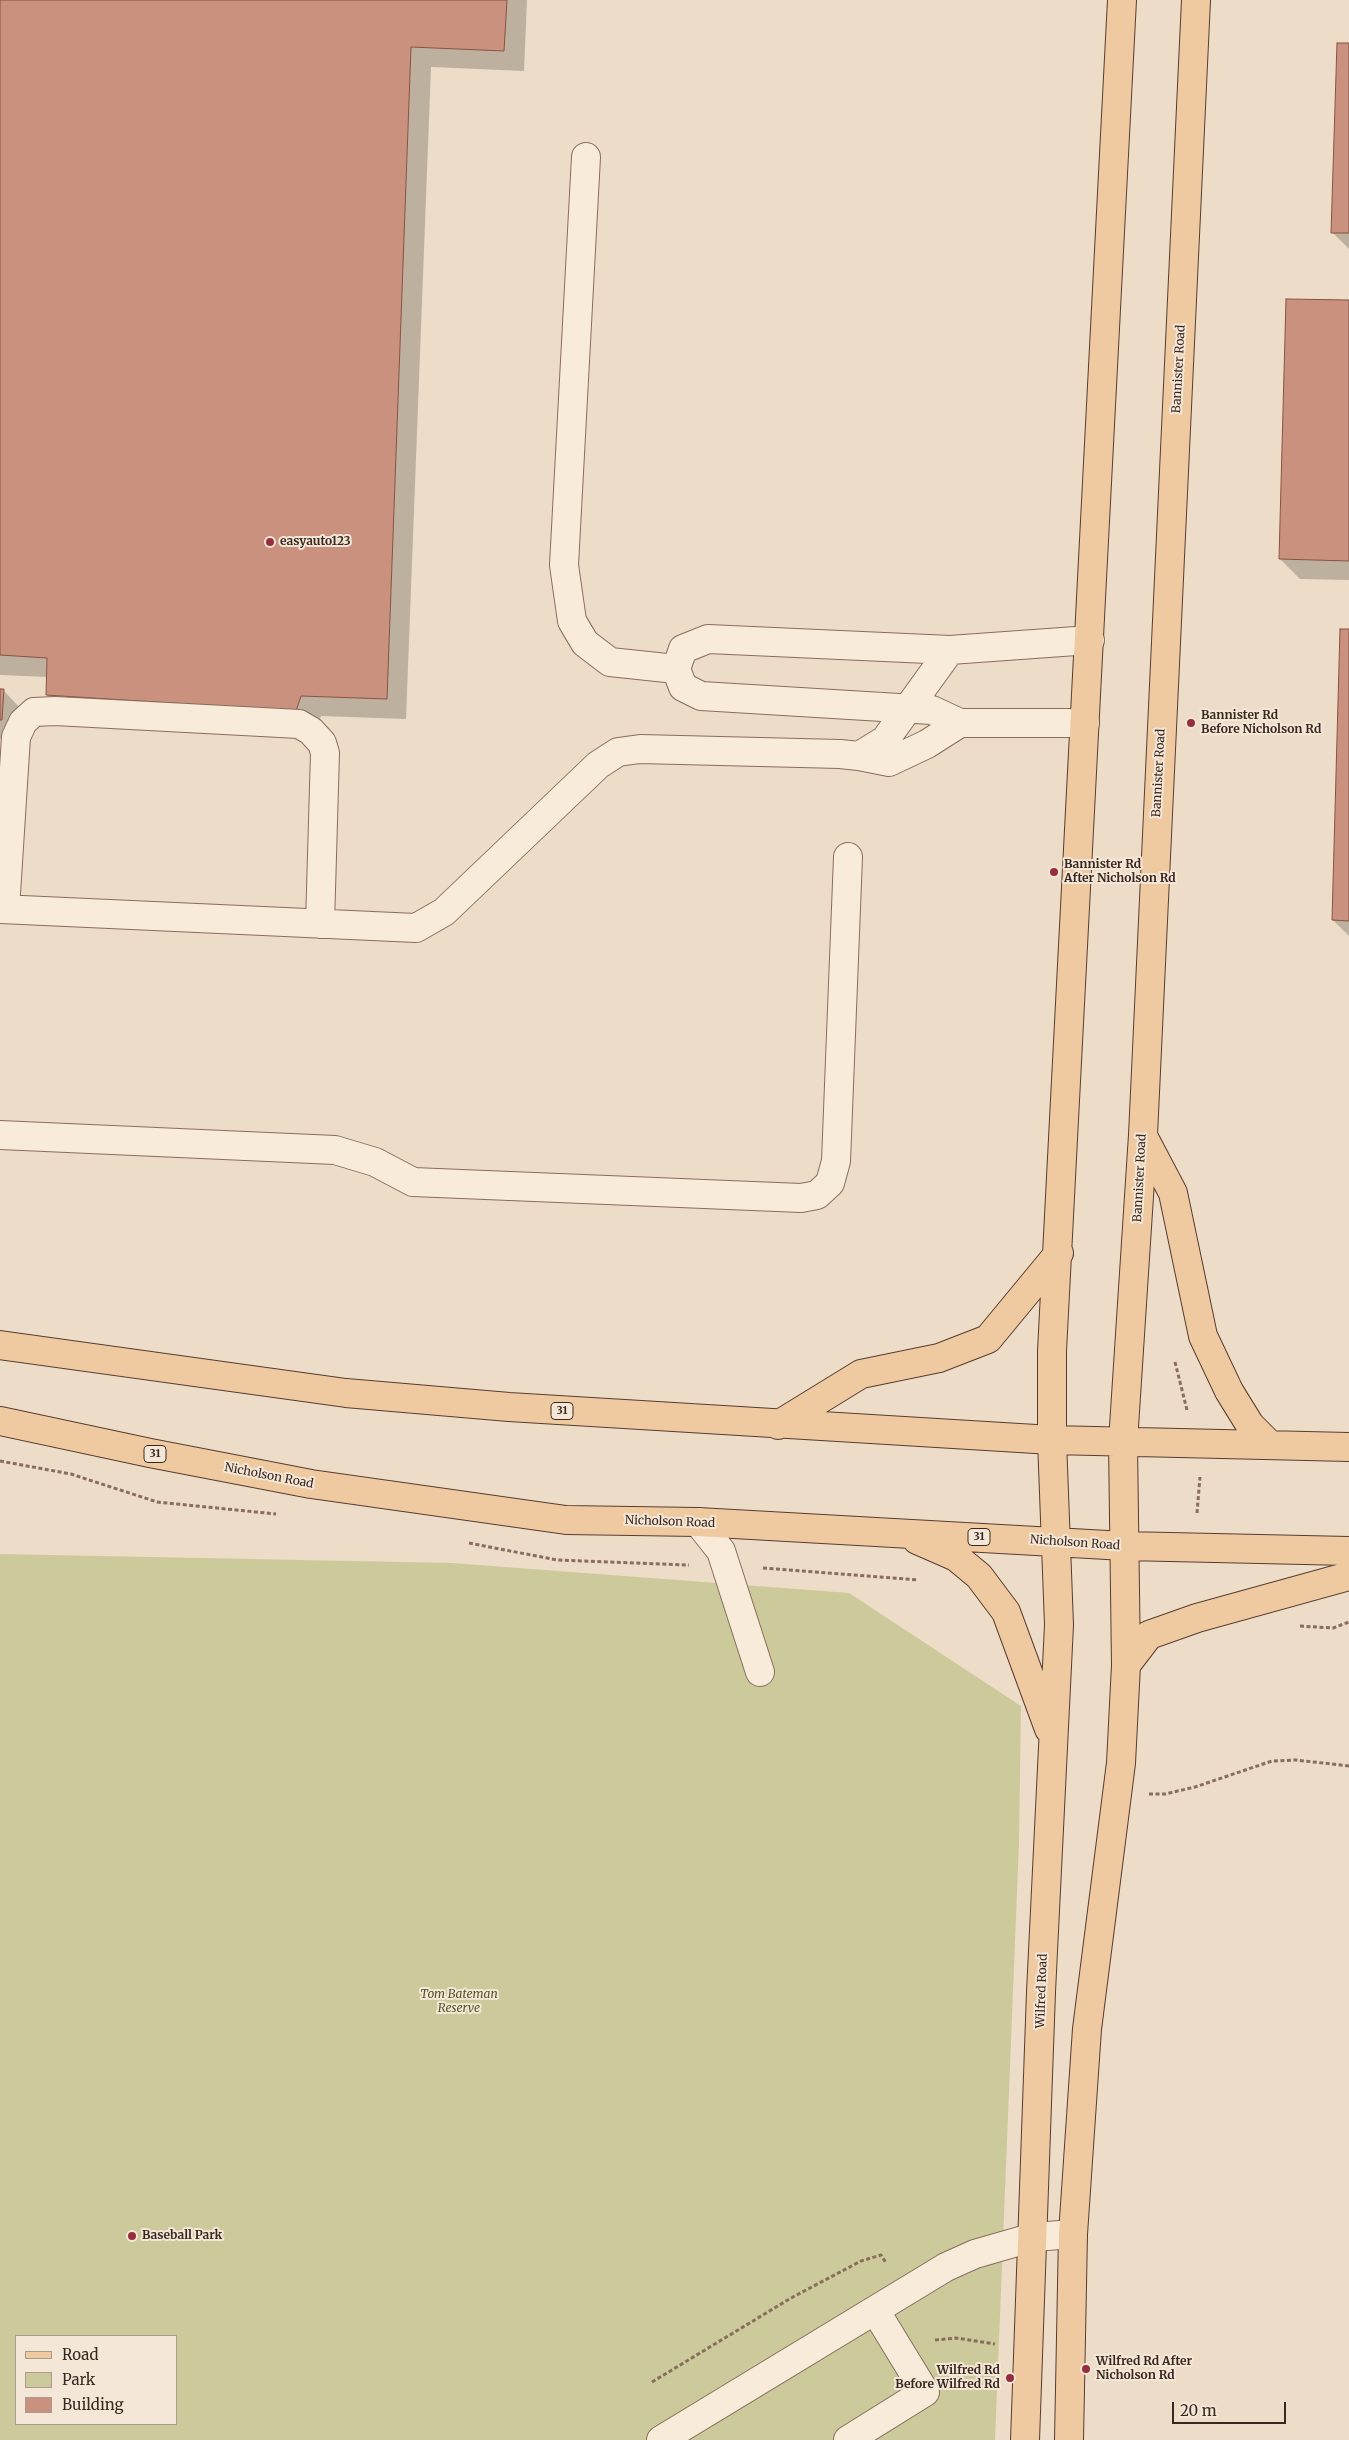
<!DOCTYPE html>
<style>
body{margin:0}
#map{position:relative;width:1349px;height:2440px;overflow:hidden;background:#eddcc7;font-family:Merriweather,serif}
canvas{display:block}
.legend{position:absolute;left:15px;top:2335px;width:162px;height:90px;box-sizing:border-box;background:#f5e7d7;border:1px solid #aa9b8e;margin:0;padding:6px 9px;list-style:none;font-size:15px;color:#392820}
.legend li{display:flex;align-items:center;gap:10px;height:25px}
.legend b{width:25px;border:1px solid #aa9b8e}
.scale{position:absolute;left:1172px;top:2402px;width:114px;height:22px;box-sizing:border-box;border:2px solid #392820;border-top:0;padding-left:6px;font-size:15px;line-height:18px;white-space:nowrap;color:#392820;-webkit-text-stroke:4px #f5e7d7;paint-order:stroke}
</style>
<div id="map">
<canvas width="1349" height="2440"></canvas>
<ul class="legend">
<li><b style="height:6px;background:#efcaa1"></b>Road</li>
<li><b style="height:14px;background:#ccca9b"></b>Park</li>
<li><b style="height:14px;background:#ca927e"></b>Building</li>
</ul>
<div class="scale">20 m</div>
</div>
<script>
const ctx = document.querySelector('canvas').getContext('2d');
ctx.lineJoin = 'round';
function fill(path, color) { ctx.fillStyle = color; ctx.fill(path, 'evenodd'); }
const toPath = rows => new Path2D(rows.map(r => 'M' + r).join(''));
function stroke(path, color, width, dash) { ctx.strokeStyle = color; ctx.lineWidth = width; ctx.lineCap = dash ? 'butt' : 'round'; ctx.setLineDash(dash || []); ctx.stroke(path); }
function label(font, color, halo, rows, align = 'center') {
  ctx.font = font + ' Merriweather,serif'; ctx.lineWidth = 4; ctx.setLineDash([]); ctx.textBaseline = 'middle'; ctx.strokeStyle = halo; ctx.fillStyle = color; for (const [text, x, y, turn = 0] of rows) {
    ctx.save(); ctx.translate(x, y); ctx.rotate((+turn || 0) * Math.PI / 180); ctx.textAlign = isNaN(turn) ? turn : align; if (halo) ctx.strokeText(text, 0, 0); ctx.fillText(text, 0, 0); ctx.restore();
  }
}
fill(toPath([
 [0,1554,452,1563,849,1593,1021,1706,1019,1842,995,2440,0,2440],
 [16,2336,176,2336,176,2424,16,2424]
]), '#ccca9b');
fill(toPath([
 [0,0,527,0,524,71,431,67,406,719,321,716,316,731,68,715,47,695,48,677,0,675],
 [1349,44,1349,249,1332,232],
 [1349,302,1349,580,1300,579,1280,559],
 [1349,630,1349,936,1333,920],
 [0,690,3,690,23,711,22,740,0,739]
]), '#0003');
const building = toPath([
 [0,0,507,0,504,51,411,47,387,699,301,696,296,711,46,695,47,658,0,655,0,0],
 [1337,43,1349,43,1349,233,1331,233,1337,43],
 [1286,299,1349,300,1349,561,1279,559,1286,299],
 [1340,629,1349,629,1349,921,1332,920,1340,629],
 [0,689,4,689,2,720,0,720,0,689]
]);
fill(building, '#ca927e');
stroke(building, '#875343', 1);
const minor = toPath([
 [586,157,564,565,572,621,585,643,610,662,676,669],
 [950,650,708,639,683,649,676,669,683,687,701,696,932,710,960,723,1085,723],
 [859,756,885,740,950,650,1090,640],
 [0,909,416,928,444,912,598,765,618,752,640,749,840,754,859,756,889,762,927,744,960,723],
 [5,909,16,737,23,722,34,712,55,711,299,724,311,731,322,743,325,753,320,924],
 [0,1135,335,1150,375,1162,413,1182,801,1198,817,1195,830,1183,836,1161,848,857],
 [698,1522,721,1551,760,1672],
 [661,2440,946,2267,975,2254,1034,2237,1073,2234],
 [848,2440,925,2392,875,2310]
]);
const major = toPath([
 [1143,1136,1173,1193,1203,1336,1229,1391,1250,1425,1269,1444],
 [0,1345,346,1393,509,1407,1052,1440,1349,1447],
 [0,1421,150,1453,311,1484,566,1520,698,1522,1125,1546,1349,1551],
 [778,1425,861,1374,939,1358,988,1339,1059,1253],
 [917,1540,956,1557,979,1576,1006,1612,1049,1729],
 [1126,1665,1149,1635,1197,1618,1349,1576],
 [1025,2440,1041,1992,1059,1625,1052,1440,1052,1351,1122,0],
 [1069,2440,1073,2234,1087,2029,1121,1763,1126,1665,1123,1442,1143,1135,1196,0]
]);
stroke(minor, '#896d5d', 30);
stroke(major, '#573c31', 30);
stroke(toPath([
 [1175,1362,1187,1410],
 [0,1461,71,1474,157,1502,276,1514],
 [1197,1513,1200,1477],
 [469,1543,557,1560,689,1565],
 [763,1568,918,1580],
 [1300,1626,1333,1628,1349,1622],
 [1149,1794,1165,1794,1195,1787,1272,1761,1296,1760,1349,1766],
 [935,2340,956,2338,995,2344],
 [652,2382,791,2298,861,2261,881,2255,886,2263]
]), '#896d5d', 3, [4, 2.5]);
stroke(minor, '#f8ebda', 28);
stroke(major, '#efcaa1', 28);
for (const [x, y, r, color] of [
 [270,542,5,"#962e3f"],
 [1191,723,5,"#962e3f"],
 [1054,872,5,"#962e3f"],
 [132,2236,5,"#962e3f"],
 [1086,2369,5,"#962e3f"],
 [1010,2378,5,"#962e3f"]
]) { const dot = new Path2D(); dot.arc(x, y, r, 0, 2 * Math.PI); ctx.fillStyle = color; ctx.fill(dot); stroke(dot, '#f5e7d7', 2); }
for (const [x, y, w] of [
 [562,1411,22],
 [155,1454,22],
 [979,1537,22]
]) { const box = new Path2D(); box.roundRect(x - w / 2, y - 8.5, w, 17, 4); ctx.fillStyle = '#f5e7d7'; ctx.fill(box); stroke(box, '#392820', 1); }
label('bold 11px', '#392820', null, [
 ["31",562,1411],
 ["31",155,1454],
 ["31",979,1537]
]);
label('12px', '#392820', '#f5e7d7', [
 ["Bannister Road",1179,369,-87],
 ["Bannister Road",1159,773,-87],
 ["Bannister Road",1140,1178,-87],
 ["Nicholson Road",269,1476,11],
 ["Nicholson Road",670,1522,2],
 ["Nicholson Road",1075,1543,4],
 ["Wilfred Road",1042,1991,-88]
]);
label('bold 12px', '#392820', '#f5e7d7', [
 ["easyauto123",280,542],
 ["Bannister Rd",1201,716],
 ["Before Nicholson Rd",1201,730],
 ["Bannister Rd",1064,865],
 ["After Nicholson Rd",1064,879],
 ["Baseball Park",142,2236],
 ["Wilfred Rd After",1096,2362],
 ["Nicholson Rd",1096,2376],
 ["Wilfred Rd",1000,2371,"right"],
 ["Before Wilfred Rd",1000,2385,"right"]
], 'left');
label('italic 12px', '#515527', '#f5e7d7', [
 ["Tom Bateman",459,1995],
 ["Reserve",459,2009]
]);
</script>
